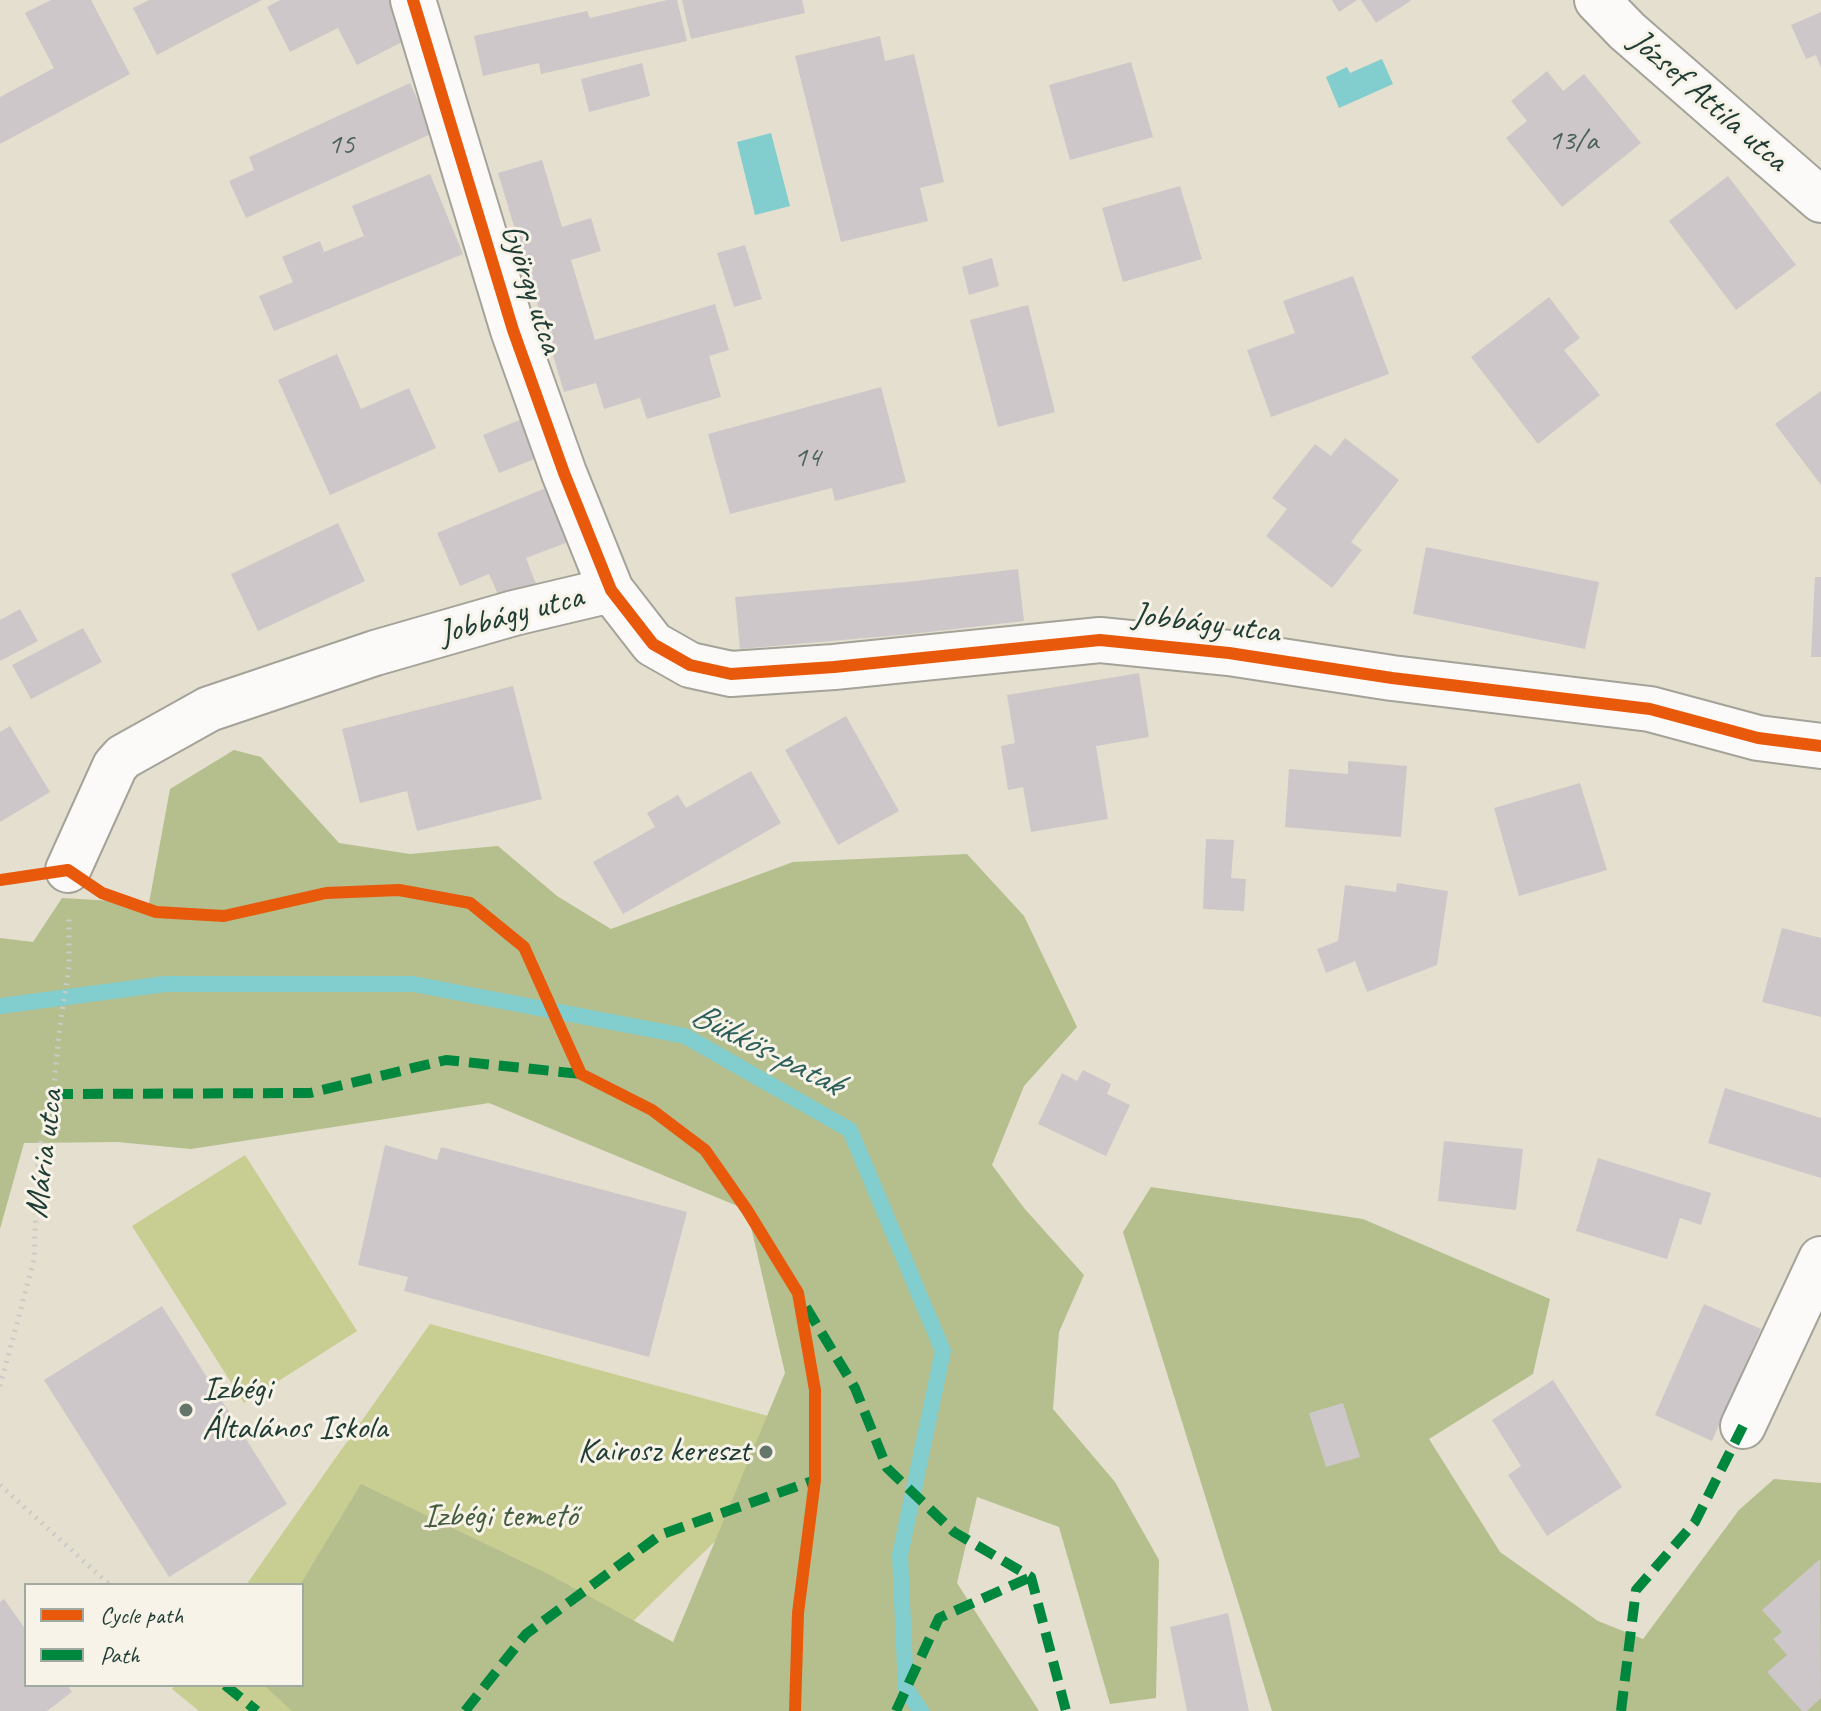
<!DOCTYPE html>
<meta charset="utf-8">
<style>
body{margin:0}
#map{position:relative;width:1821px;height:1711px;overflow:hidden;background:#e5dfcf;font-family:Caveat,sans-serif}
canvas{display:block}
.legend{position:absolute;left:24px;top:1583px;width:280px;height:104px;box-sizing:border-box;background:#f7f3e8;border:2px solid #a1aaa0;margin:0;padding:10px 14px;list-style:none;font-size:24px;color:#1f3d34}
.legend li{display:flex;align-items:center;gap:16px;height:40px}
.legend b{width:40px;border:2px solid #a1aaa0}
</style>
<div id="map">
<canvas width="1821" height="1711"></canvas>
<ul class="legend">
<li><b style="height:10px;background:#e8590c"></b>Cycle path</li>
<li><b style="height:10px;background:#00873e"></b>Path</li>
</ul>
</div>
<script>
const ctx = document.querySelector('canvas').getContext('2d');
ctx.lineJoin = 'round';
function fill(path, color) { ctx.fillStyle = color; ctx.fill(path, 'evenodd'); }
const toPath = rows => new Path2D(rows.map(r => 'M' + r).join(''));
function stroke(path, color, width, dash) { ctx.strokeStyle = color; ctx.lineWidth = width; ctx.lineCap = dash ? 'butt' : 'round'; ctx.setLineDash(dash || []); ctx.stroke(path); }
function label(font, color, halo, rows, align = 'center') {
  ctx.font = font + ' Caveat,sans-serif'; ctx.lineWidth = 6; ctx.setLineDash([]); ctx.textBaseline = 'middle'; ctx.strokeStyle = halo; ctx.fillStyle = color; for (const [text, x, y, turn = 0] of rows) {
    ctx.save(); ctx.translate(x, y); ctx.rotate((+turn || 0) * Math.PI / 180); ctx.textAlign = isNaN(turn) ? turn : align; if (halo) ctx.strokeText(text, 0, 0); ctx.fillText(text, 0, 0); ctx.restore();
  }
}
fill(toPath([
 [245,1155,357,1331,244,1403,132,1226],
 [430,1324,827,1432,541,1711,199,1711,172,1689,175,1685,302,1685,302,1585,246,1585]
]), '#c8cd92');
fill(toPath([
 [234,750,261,757,339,843,410,854,498,846,557,896,611,929,793,862,967,854,1024,916,1077,1027,1024,1086,992,1165,1024,1208,1084,1275,1059,1332,1053,1409,1115,1482,1159,1560,1156,1698,1110,1704,1059,1527,977,1497,957,1583,1039,1711,292,1711,264,1685,302,1685,302,1585,300,1585,361,1484,548,1574,673,1642,785,1373,747,1210,489,1103,191,1149,117,1142,24,1143,0,1229,0,938,33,942,62,898,149,903,170,789],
 [1151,1187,1363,1219,1550,1299,1533,1374,1429,1439,1500,1552,1598,1621,1643,1639,1739,1510,1774,1479,1821,1483,1821,1711,1272,1711,1123,1232]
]), '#b4bf8d');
fill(toPath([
 [1382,59,1393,84,1339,108,1326,77,1347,67,1350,73],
 [771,133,790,206,755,215,737,142]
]), '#82cdce');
stroke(toPath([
 [0,1006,165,984,413,984,685,1036,850,1130,943,1351,900,1555,906,1689,921,1711]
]), '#82cdce', 16);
fill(toPath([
 [51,0,91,0,130,74,0,144,0,97,54,68,25,13],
 [149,0,262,0,157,55,133,8],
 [280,0,389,0,408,39,357,65,338,28,290,52,267,7],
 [667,0,677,0,687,41,541,74,539,63,483,76,474,36,587,11,590,18],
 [682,0,802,0,805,13,691,39],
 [1332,0,1357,0,1339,12],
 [1361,0,1412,0,1376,23],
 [1821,12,1821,68,1816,55,1806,59,1791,25],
 [880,36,885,61,914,54,944,182,920,188,928,221,841,242,795,56],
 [1131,62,1153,137,1070,160,1049,85],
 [642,63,650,96,589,112,581,79],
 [1547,71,1563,91,1584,74,1641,143,1562,207,1506,138,1527,121,1511,101],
 [410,83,433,133,246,218,229,181,254,170,249,157],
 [542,160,562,227,591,218,601,251,571,260,595,340,715,304,729,350,709,356,721,397,647,419,640,398,604,409,596,383,564,392,498,173],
 [430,174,463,254,274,331,259,296,293,282,282,257,320,241,324,252,364,236,352,206],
 [1728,176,1796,265,1736,310,1669,221],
 [1180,186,1202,259,1123,282,1102,208],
 [745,245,762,299,734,307,717,253],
 [992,258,999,286,969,295,962,267],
 [1353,276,1389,374,1271,417,1247,350,1295,333,1283,301],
 [1549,297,1580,338,1564,350,1600,395,1538,444,1471,357],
 [1028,305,1055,412,998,427,970,320],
 [337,354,361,409,409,388,436,448,330,495,278,380],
 [881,387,906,482,835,501,832,488,730,514,708,434],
 [1821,391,1821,485,1775,424],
 [522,419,537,458,499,473,483,435],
 [1345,438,1399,480,1351,542,1362,550,1332,588,1266,536,1287,509,1272,498,1315,444,1331,456],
 [548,487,571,541,526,558,536,584,500,599,489,574,460,586,437,533],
 [338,523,365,581,258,631,231,574],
 [1426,547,1599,582,1585,649,1413,614],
 [1018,569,1024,621,911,634,740,649,735,597,906,582],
 [1815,577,1821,577,1821,657,1811,657],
 [20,609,38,641,0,661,0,620],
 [83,628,102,662,31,699,12,665],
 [1139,673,1149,737,1096,746,1108,819,1031,832,1023,787,1008,790,1001,746,1015,743,1007,695],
 [513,686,542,799,417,831,407,791,360,803,342,729],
 [846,716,899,811,838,845,785,750],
 [10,726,50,792,0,822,0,732],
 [1348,761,1407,766,1401,837,1285,827,1289,769,1348,774],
 [751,771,781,823,623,914,593,862,655,827,647,813,678,795,686,808],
 [1580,783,1607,870,1519,896,1494,808],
 [1206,839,1234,840,1231,878,1246,879,1244,911,1203,909],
 [1397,883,1448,891,1437,965,1367,992,1355,961,1326,973,1317,949,1338,941,1345,885,1396,892],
 [1782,928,1821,938,1821,1017,1762,1002],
 [1083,1070,1111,1084,1107,1094,1130,1105,1106,1156,1038,1124,1062,1073,1077,1081],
 [1725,1088,1821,1118,1821,1178,1708,1143],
 [1444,1141,1523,1149,1516,1210,1438,1201],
 [385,1145,437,1160,441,1147,687,1212,649,1357,404,1291,408,1277,358,1265],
 [1598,1158,1711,1193,1701,1225,1680,1218,1667,1259,1576,1231],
 [1704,1304,1761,1329,1712,1441,1655,1415],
 [162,1306,287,1504,169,1577,44,1380],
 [1553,1380,1622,1487,1547,1536,1508,1475,1521,1466,1492,1420],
 [1343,1403,1360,1457,1326,1467,1309,1413],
 [1820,1559,1821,1698,1807,1711,1802,1711,1767,1672,1787,1655,1773,1639,1782,1632,1762,1610],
 [4,1599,26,1630,26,1685,67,1685,72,1692,47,1711,0,1711,0,1602],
 [1228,1613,1249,1711,1187,1711,1170,1627]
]), '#cdc7c9');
const minor = toPath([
 [413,0,513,330,564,473,611,590,653,644,690,665,731,674,834,667,1100,640,1229,653,1392,678,1650,709,1758,738,1821,746],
 [1597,0,1627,31,1821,200],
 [68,870,115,766,123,757,209,709,375,653,514,613,611,590],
 [1743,1426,1821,1259]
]);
stroke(minor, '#a3a399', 48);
stroke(toPath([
 [0,1386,34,1260,38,1155,53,1094,60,1025,69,967,69,918],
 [0,1485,110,1585]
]), '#cacbc6', 5, [2, 6]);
stroke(minor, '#fbfaf8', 44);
stroke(toPath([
 [53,1094,310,1093,446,1060,581,1074],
 [806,1307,855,1388,887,1468,954,1532,1031,1577,1066,1711],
 [225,1685,257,1711],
 [465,1711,526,1634,660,1535,815,1480],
 [896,1711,939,1618,1031,1577],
 [1621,1711,1636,1590,1695,1522,1743,1426]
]), '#00873e', 10, [20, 10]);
stroke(toPath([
 [413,0,513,330,564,473,611,590,653,644,690,665,731,674,834,667,1100,640,1229,653,1392,678,1650,709,1758,738,1821,746],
 [0,880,68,870,102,893,156,912,224,916,326,893,399,890,470,903,524,947,581,1074,652,1110,705,1150,747,1210,798,1293,815,1390,815,1480,798,1613,795,1711]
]), '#e8590c', 12);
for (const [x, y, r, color] of [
 [186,1410,8,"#64766a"],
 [766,1452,8,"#64766a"]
]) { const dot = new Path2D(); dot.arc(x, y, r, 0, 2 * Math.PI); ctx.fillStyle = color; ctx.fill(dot); stroke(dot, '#f7f3e8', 3); }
label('30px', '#4a6059', null, [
 ["13/a",1573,141],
 ["15",341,145],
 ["14",807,458]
]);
label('34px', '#1f3d34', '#f7f3e8', [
 ["József Attila utca",1708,101,41],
 ["György utca",531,289,72],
 ["Jobbágy utca",511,616,-15],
 ["Jobbágy utca",1206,624,7],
 ["Mária utca",45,1154,-83]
]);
label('34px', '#1f3d34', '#f7f3e8', [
 ["Izbégi",202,1390],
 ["Általános Iskola",202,1429],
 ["Kairosz kereszt",750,1452,"right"]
], 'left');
label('34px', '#445d3f', '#f7f3e8', [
 ["Izbégi temető",500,1517]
]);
label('italic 36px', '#2d5f5a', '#f7f3e8', [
 ["Bükkös-patak",766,1050,27]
]);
</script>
